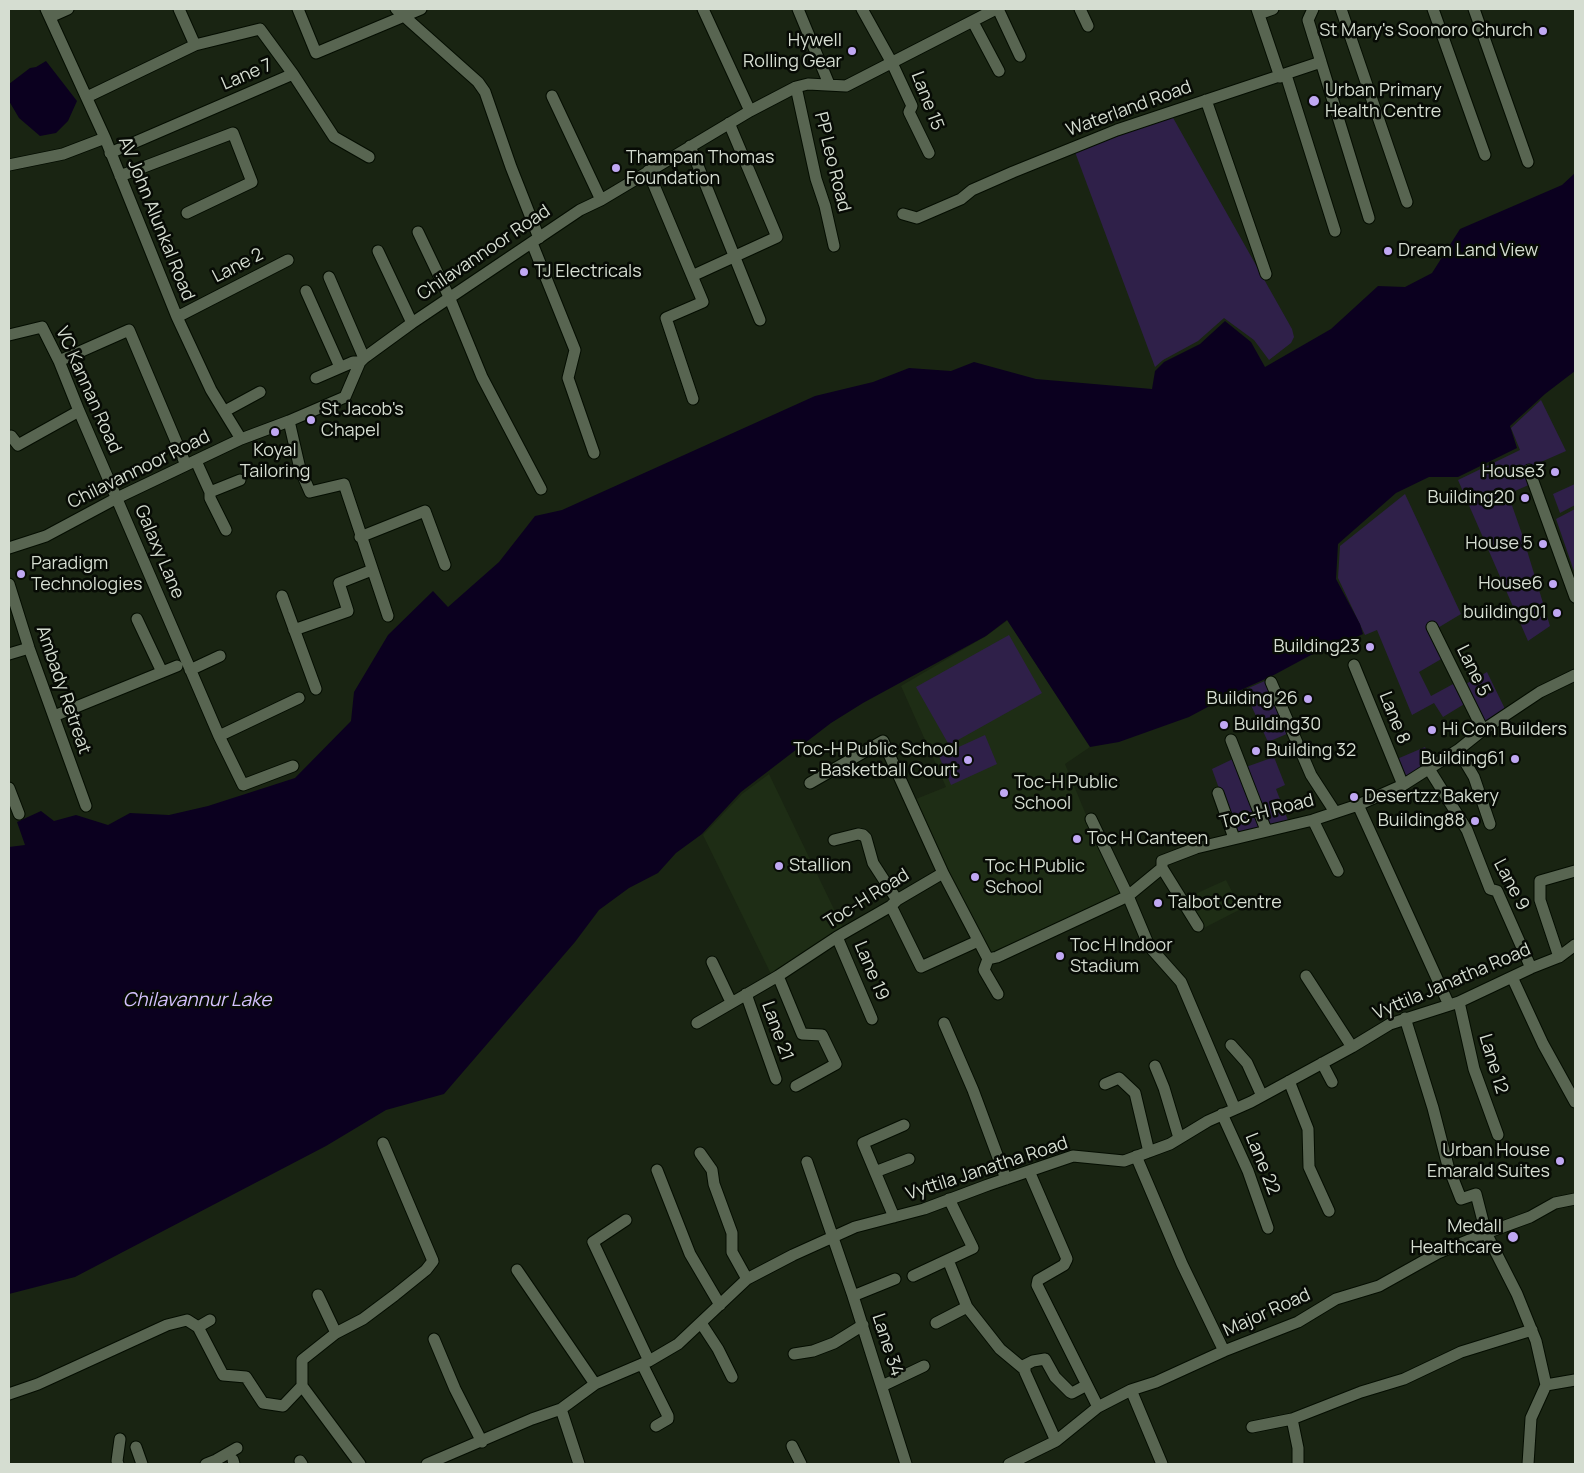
<!DOCTYPE html>
<style>
body{margin:0}
#map{position:relative;width:1584px;height:1473px;overflow:hidden;background:#192412;font-family:Manrope,sans-serif}
canvas{display:block}
.frame{position:absolute;inset:0;border:10px solid #d5ddd1;pointer-events:none}
</style>
<div id="map">
<canvas width="1584" height="1473"></canvas>
<div class="frame"></div>
</div>
<script>
const ctx = document.querySelector('canvas').getContext('2d');
ctx.lineJoin = 'round';
function fill(path, color) { ctx.fillStyle = color; ctx.fill(path, 'evenodd'); }
const toPath = rows => new Path2D(rows.map(r => 'M' + r).join(''));
function stroke(path, color, width, dash) { ctx.strokeStyle = color; ctx.lineWidth = width; ctx.lineCap = dash ? 'butt' : 'round'; ctx.setLineDash(dash || []); ctx.stroke(path); }
function label(font, color, halo, rows, align = 'center') {
  ctx.font = font + ' Manrope,sans-serif'; ctx.lineWidth = 5; ctx.setLineDash([]); ctx.textBaseline = 'middle'; ctx.strokeStyle = halo; ctx.fillStyle = color; for (const [text, x, y, turn = 0] of rows) {
    ctx.save(); ctx.translate(x, y); ctx.rotate((+turn || 0) * Math.PI / 180); ctx.textAlign = isNaN(turn) ? turn : align; if (halo) ctx.strokeText(text, 0, 0); ctx.fillText(text, 0, 0); ctx.restore();
  }
}
fill(toPath([
 [1008,620,1090,747,1065,764,1084,810,1122,892,1088,911,987,954,948,874,916,799,946,787,901,686,986,636],
 [769,774,843,928,771,974,703,835,742,794],
 [1226,880,1241,909,1204,928,1184,899]
]), '#1e2d15');
fill(toPath([
 [1172,116,1292,329,1294,337,1291,343,1269,360,1254,340,1224,318,1198,341,1163,360,1155,367,1075,152],
 [1541,400,1566,451,1525,469,1531,484,1508,494,1522,534,1550,626,1528,641,1458,480,1520,450,1511,428],
 [1575,484,1575,505,1560,513,1553,494],
 [1405,494,1461,614,1436,629,1443,658,1419,672,1431,696,1455,683,1466,703,1443,717,1434,703,1412,715,1377,630,1365,635,1338,578,1340,546],
 [1575,509,1575,574,1556,519],
 [1009,635,1042,693,949,745,916,687],
 [1487,672,1505,709,1488,722,1483,721,1464,685],
 [1267,680,1289,733,1268,742,1244,690],
 [985,735,997,764,951,785,939,756],
 [1425,747,1432,763,1408,779,1404,777,1397,759],
 [1274,757,1285,785,1276,789,1289,823,1268,826,1246,767],
 [1235,758,1262,827,1235,833,1212,769]
]), '#2f2049');
fill(toPath([
 [46,61,77,101,68,121,56,133,40,136,19,118,9,101,9,84,30,68,36,67],
 [1575,173,1575,371,1545,394,1510,426,1517,448,1458,477,1429,477,1396,493,1338,544,1336,579,1360,624,1363,634,1344,643,1311,655,1272,676,1232,694,1189,717,1119,742,1090,747,1007,620,986,636,863,703,831,723,741,792,702,834,676,853,658,873,629,888,599,910,575,942,444,1094,386,1110,326,1146,75,1277,9,1294,9,847,25,845,17,822,41,811,54,821,76,815,108,825,130,813,169,815,208,806,295,778,351,721,354,692,388,635,433,591,448,607,499,562,535,516,562,510,815,396,873,382,909,368,951,371,974,362,1036,379,1152,389,1155,371,1164,362,1200,344,1225,321,1251,342,1265,367,1331,329,1378,286,1405,287,1432,273,1460,229,1562,185]
]), '#0b001f');
const minor = toPath([
 [46,9,105,138,177,317,211,390,241,439],
 [298,9,316,53,421,9],
 [396,9,478,82,485,92,511,167,539,238],
 [703,9,750,111],
 [798,9,829,84],
 [862,9,892,63,912,106,909,112,929,153],
 [998,9,1020,56],
 [1080,9,1088,26],
 [1257,9,1280,77],
 [1341,9,1407,202],
 [1433,9,1485,155],
 [1474,9,1528,162],
 [1259,14,1273,9],
 [50,17,68,9],
 [973,22,999,71],
 [195,45,260,29,293,74],
 [1321,62,1369,218],
 [1286,75,1335,231],
 [796,87,816,179,825,206,834,246],
 [552,96,601,200],
 [87,97,195,45,179,9],
 [1206,100,1266,274],
 [690,146,760,320],
 [110,153,293,74,334,137,369,157],
 [9,165,63,154,105,138],
 [648,171,703,302,666,318,693,399],
 [120,176,233,133,252,182,187,213],
 [903,214,917,218,961,199,972,190,1013,172,1117,130,1321,62,1308,20,1313,9],
 [418,232,450,299,482,377,541,489],
 [532,243,575,350,568,378,594,453],
 [378,251,412,323],
 [692,276,777,237,729,123],
 [329,277,364,358],
 [306,291,340,367],
 [177,317,288,260],
 [9,335,42,327,59,361,79,411,219,736,243,785,293,766],
 [59,361,129,330,186,465],
 [316,378,353,362,360,362],
 [225,411,260,392],
 [289,421,300,469,310,492,344,484,388,616],
 [9,438,11,436,18,445,79,411],
 [196,461,210,492,240,480],
 [1529,470,1575,597],
 [210,492,210,498,226,530],
 [360,537,425,511,445,565],
 [9,548,46,536,117,498,241,439,289,421,345,397,360,362,364,358,412,323,580,210,601,200,750,111,796,87,808,84,846,86,996,9],
 [9,584,29,648,86,806],
 [282,596,316,689],
 [137,619,162,672],
 [1432,627,1483,730],
 [294,630,348,611,339,583,372,570],
 [9,654,29,648],
 [1354,665,1403,785],
 [190,670,220,656],
 [1271,682,1311,775,1335,812],
 [54,716,177,666],
 [219,736,299,698],
 [1231,740,1266,830],
 [1458,750,1474,777,1490,824],
 [1429,769,1467,830,1490,889,1497,891,1531,968],
 [810,783,883,741,943,873],
 [9,788,19,814],
 [1218,793,1234,838],
 [1358,805,1449,1005],
 [1091,819,1128,896,1149,946,1181,982,1235,1109],
 [1313,820,1338,871],
 [834,840,858,834,863,835,866,838,873,863,897,900],
 [1162,868,1198,926],
 [891,906,921,967,978,941],
 [837,937,872,1019],
 [1559,957,1540,900,1540,881,1575,871],
 [988,959,984,970,998,994],
 [712,962,731,1002],
 [778,976,802,1034,822,1035,836,1064,796,1086],
 [1306,976,1352,1047],
 [1512,977,1543,1044,1575,1102],
 [746,994,776,1079],
 [1459,1002,1474,1069,1498,1135],
 [1405,1018,1433,1108,1448,1166,1461,1199,1476,1194,1486,1233,1517,1294,1536,1341,1546,1385,1531,1418,1528,1464],
 [697,1023,778,976,837,937,891,906,897,900,943,873,988,959,997,957,1128,896,1162,868,1162,861,1196,848,1313,820,1358,805,1403,785,1458,750,1483,730,1540,692,1575,675],
 [944,1023,973,1090,1006,1179],
 [1231,1045,1247,1063,1262,1096],
 [1322,1063,1332,1082],
 [1155,1066,1164,1088,1179,1138],
 [1289,1081,1308,1129,1309,1167,1329,1211],
 [1105,1084,1119,1078,1135,1093,1149,1152],
 [1222,1114,1248,1171,1268,1228],
 [700,1153,712,1170,714,1184,732,1233,732,1252,747,1279],
 [1136,1156,1182,1264,1224,1351],
 [807,1162,853,1296,906,1464],
 [657,1170,690,1254,720,1305],
 [1029,1171,1067,1259,1064,1265,1038,1280,1037,1285,1098,1407],
 [875,1172,909,1159],
 [894,1217,863,1143,904,1125],
 [626,1220,593,1242,649,1361],
 [948,1260,967,1307,1000,1349,1024,1369],
 [517,1270,595,1384],
 [913,1276,973,1248,949,1199],
 [318,1295,336,1333],
 [853,1296,895,1279],
 [701,1323,718,1349,732,1377],
 [936,1323,967,1307],
 [198,1327,210,1320],
 [434,1339,455,1389,482,1442],
 [794,1354,813,1351,834,1343,863,1325],
 [642,1364,668,1416,668,1419,656,1426],
 [1546,1385,1575,1380],
 [302,1386,360,1464],
 [882,1386,924,1366],
 [1131,1390,1162,1464],
 [9,1394,38,1384,167,1325,187,1320,198,1327,223,1375,246,1377,263,1403,283,1406,302,1386,302,1360,336,1333,363,1319,395,1295,426,1270,433,1261,383,1143],
 [561,1409,579,1464],
 [1292,1419,1298,1448,1298,1464],
 [1252,1427,1292,1419,1361,1392,1404,1379,1461,1352,1532,1330],
 [1056,1441,1025,1372,1025,1365,1033,1361,1045,1359,1055,1377,1070,1392,1072,1393,1087,1385],
 [792,1446,801,1464],
 [136,1447,142,1464],
 [233,1460,234,1464],
 [300,1461,302,1464],
 [118,1464,117,1461,120,1439],
 [206,1464,216,1460,237,1448],
 [427,1464,532,1419,561,1409,595,1384,649,1361,678,1344,747,1279,793,1255,855,1227,924,1209,988,1185,1073,1156,1124,1161,1170,1144,1208,1121,1251,1102,1352,1047,1390,1024,1459,1002,1531,968,1559,957,1575,945],
 [1009,1464,1056,1441,1098,1407,1131,1390,1156,1382,1224,1351,1298,1322,1336,1299,1379,1286,1438,1253,1486,1233,1530,1217,1555,1203,1575,1199]
]);
stroke(minor, '#040d01', 13);
stroke(minor, '#586551', 11);
for (const [x, y, r, color] of [
 [1543,31,5,"#c0a8f3"],
 [852,51,5,"#c0a8f3"],
 [1314,101,6,"#c0a8f3"],
 [616,168,5,"#c0a8f3"],
 [1388,251,5,"#c0a8f3"],
 [524,272,5,"#c0a8f3"],
 [311,420,5,"#c0a8f3"],
 [275,432,5,"#c0a8f3"],
 [1555,472,5,"#c0a8f3"],
 [1525,498,5,"#c0a8f3"],
 [1543,544,5,"#c0a8f3"],
 [21,574,5,"#c0a8f3"],
 [1553,584,5,"#c0a8f3"],
 [1557,613,5,"#c0a8f3"],
 [1370,647,5,"#c0a8f3"],
 [1308,699,5,"#c0a8f3"],
 [1224,725,5,"#c0a8f3"],
 [1432,730,5,"#c0a8f3"],
 [1256,751,5,"#c0a8f3"],
 [1515,759,5,"#c0a8f3"],
 [968,760,5,"#c0a8f3"],
 [1004,793,5,"#c0a8f3"],
 [1354,797,5,"#c0a8f3"],
 [1475,821,5,"#c0a8f3"],
 [1077,839,5,"#c0a8f3"],
 [779,866,5,"#c0a8f3"],
 [975,877,5,"#c0a8f3"],
 [1158,903,5,"#c0a8f3"],
 [1060,956,5,"#c0a8f3"],
 [1560,1161,5,"#c0a8f3"],
 [1513,1237,6,"#c0a8f3"]
]) { const dot = new Path2D(); dot.arc(x, y, r, 0, 2 * Math.PI); ctx.fillStyle = color; ctx.fill(dot); stroke(dot, '#070b05', 2); }
label('18px', '#d5ddd1', '#070b05', [
 ["St Mary's Soonoro Church",1533,31,"right"],
 ["Hywell",842,41,"right"],
 ["Rolling Gear",842,62,"right"],
 ["Urban Primary",1325,91],
 ["Health Centre",1325,112],
 ["Thampan Thomas",626,158],
 ["Foundation",626,179],
 ["Dream Land View",1398,251],
 ["TJ Electricals",534,272],
 ["St Jacob's",321,410],
 ["Chapel",321,431],
 ["Koyal",275,451,"center"],
 ["Tailoring",275,472,"center"],
 ["House3",1545,472,"right"],
 ["Building20",1515,498,"right"],
 ["House 5",1533,544,"right"],
 ["Paradigm",31,564],
 ["Technologies",31,585],
 ["House6",1543,584,"right"],
 ["building01",1547,613,"right"],
 ["Building23",1360,647,"right"],
 ["Building 26",1298,699,"right"],
 ["Building30",1234,725],
 ["Hi Con Builders",1442,730],
 ["Toc-H Public School",958,750,"right"],
 ["- Basketball Court",958,771,"right"],
 ["Building 32",1266,751],
 ["Building61",1505,759,"right"],
 ["Toc-H Public",1014,783],
 ["School",1014,804],
 ["Desertzz Bakery",1364,797],
 ["Building88",1465,821,"right"],
 ["Toc H Canteen",1087,839],
 ["Stallion",789,866],
 ["Toc H Public",985,867],
 ["School",985,888],
 ["Talbot Centre",1168,903],
 ["Toc H Indoor",1070,946],
 ["Stadium",1070,967],
 ["Urban House",1550,1151,"right"],
 ["Emarald Suites",1550,1172,"right"],
 ["Medall",1502,1227,"right"],
 ["Healthcare",1502,1248,"right"]
], 'left');
label('18px', '#d5ddd1', '#070b05', [
 ["Lane 7",247,75,-23],
 ["Lane 15",927,101,69],
 ["Waterland Road",1129,109,-20],
 ["PP Leo Road",832,162,76],
 ["AV John Alunkal Road",156,219,68],
 ["Chilavannoor Road",484,253,-34],
 ["Lane 2",238,266,-27],
 ["VC Kannan Road",88,390,66],
 ["Chilavannoor Road",139,470,-26],
 ["Galaxy Lane",159,552,67],
 ["Lane 5",1473,671,64],
 ["Ambady Retreat",63,690,71],
 ["Lane 8",1394,718,68],
 ["Toc-H Road",1267,812,-14],
 ["Lane 9",1511,885,62],
 ["Toc-H Road",867,899,-32],
 ["Lane 19",871,971,67],
 ["Vyttila Janatha Road",1452,982,-23],
 ["Lane 21",777,1031,70],
 ["Lane 12",1493,1064,73],
 ["Lane 22",1262,1164,68],
 ["Vyttila Janatha Road",987,1169,-18],
 ["Major Road",1267,1313,-24],
 ["Lane 34",887,1345,72]
]);
label('italic 19px', '#d4c1fe', '#070b05', [
 ["Chilavannur Lake",197,1001]
]);
</script>
